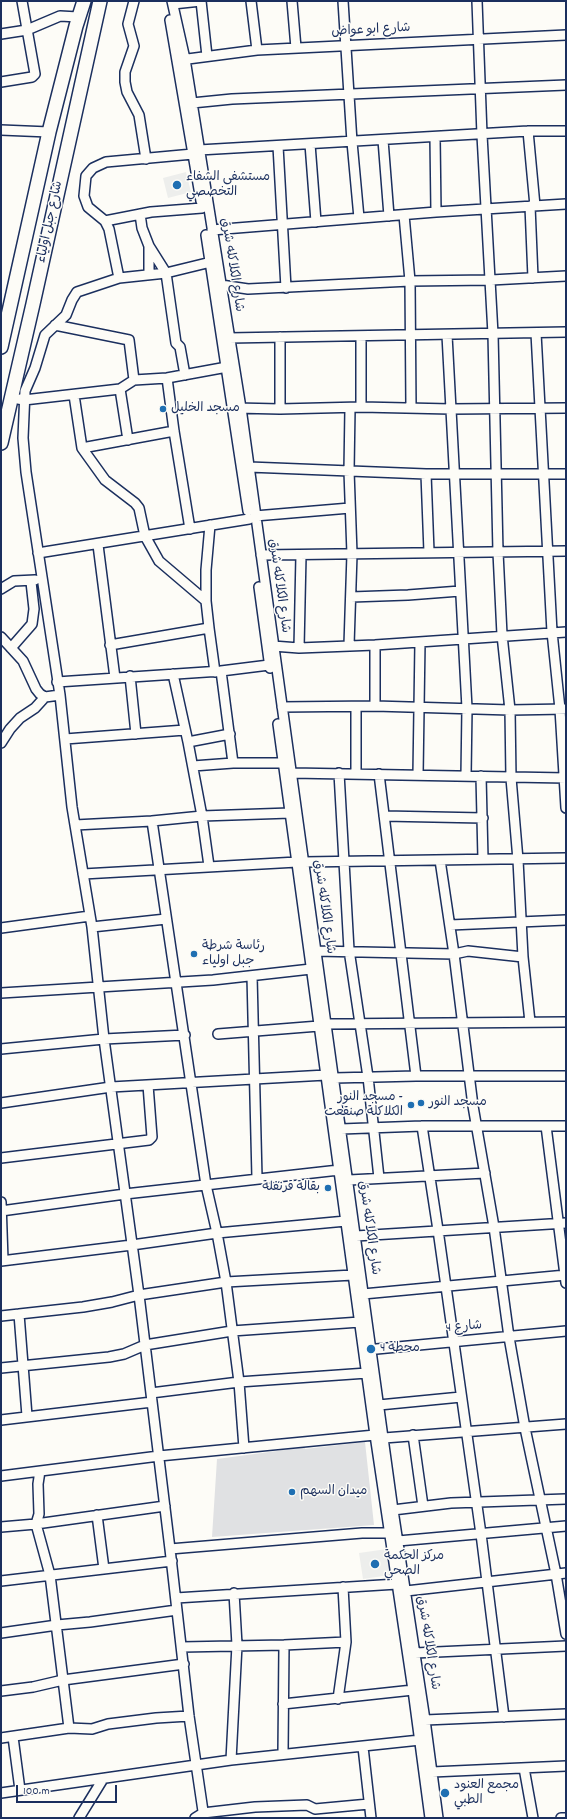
<!DOCTYPE html>
<meta charset="utf-8">
<style>
body{margin:0}
#map{position:relative;width:567px;height:1819px;overflow:hidden;background:#fdfcf7;font-family:Dekko,sans-serif}
canvas{display:block}
.frame{position:absolute;inset:0;border:2px solid #1b2f5e;pointer-events:none}
.scale{position:absolute;left:16px;top:1785px;width:101px;height:18px;box-sizing:border-box;border:2px solid #1b2f5e;border-top:0;padding-left:5px;font-size:12px;line-height:14px;white-space:nowrap;color:#1b2f5e;-webkit-text-stroke:3px #fdfcf7;paint-order:stroke}
</style>
<div id="map">
<canvas width="567" height="1819"></canvas>
<div class="frame"></div>
<div class="scale">100 m</div>
</div>
<script>
const context = document.querySelector('canvas').getContext('2d');
context.lineJoin = 'round';
function fill(path, color) { context.fillStyle = color; context.fill(path, 'evenodd'); }
const shape = rows => new Path2D(rows.map(r => 'M' + r).join(''));
function strokePath(path, color, width, dash) { context.strokeStyle = color; context.lineWidth = width; context.lineCap = dash ? 'butt' : 'round'; context.setLineDash(dash || []); context.stroke(path); }
function label(font, color, halo, rows, align = 'center') {
  context.font = font + ' Dekko,"Playpen Sans Arabic",sans-serif'; context.lineWidth = 3; context.setLineDash([]); context.textBaseline = 'middle'; context.strokeStyle = halo; context.fillStyle = color; for (const [text, x, y, turn = 0] of rows) {
    context.save(); context.translate(x, y); context.rotate((+turn || 0) * Math.PI / 180); context.textAlign = isNaN(turn) ? turn : align; if (halo) context.strokeText(text, 0, 0); context.fillText(text, 0, 0); context.restore();
  }
}
fill(shape([
 [186,172,191,192,168,198,163,178],
 [387,1549,390,1575,363,1579,359,1553]
]), '#edeeec');
fill(shape([
 [365,1442,374,1525,212,1537,217,1459,277,1451,304,1446,305,1449]
]), '#e0e1e3');
const minor = shape([
 [134,1,128,24,134,46,125,72,125,82,127,92,139,115,146,159],
 [172,1,185,59,241,408,393,1510,425,1720,438,1818],
 [201,1,207,56],
 [251,1,257,50],
 [292,1,296,48],
 [343,1,352,142,359,218],
 [477,1,482,135,493,334,498,552,502,635,510,710,511,778,518,860,523,957,530,1022],
 [173,4,201,1],
 [170,20,201,201],
 [1,34,27,30,60,16,78,17],
 [180,60,257,50,566,35],
 [1,82,32,77,35,74,22,1],
 [192,103,232,99,566,85],
 [1,130,49,132],
 [528,131,535,206],
 [435,137,436,212],
 [383,140,389,216],
 [310,144,316,222],
 [278,146,286,288],
 [199,150,528,131,566,131],
 [530,206,533,278],
 [140,214,142,228,149,246,166,273,176,343,180,347,185,375],
 [404,215,410,281,411,408],
 [105,221,151,212,202,208],
 [212,230,436,212,566,204],
 [206,235,248,511],
 [149,246,149,274],
 [119,278,109,229,105,221,88,207,84,196,86,176,93,168,106,162,193,154],
 [221,285,248,289,410,281,491,280,566,276],
 [55,325,129,340,134,380],
 [536,333,552,632,560,709,566,808],
 [447,335,467,708,466,776],
 [361,336,361,407],
 [280,337,280,409],
 [229,338,566,332],
 [167,378,174,431,190,529],
 [120,389,128,440],
 [74,395,82,448,105,480,135,503,139,508,145,536,159,561,206,601],
 [18,399,24,400,120,389,134,380,167,378,227,367],
 [236,408,280,409,361,407,451,409,566,408],
 [82,448,174,431],
 [249,467,426,474,566,474],
 [426,474,429,552],
 [255,516,350,508],
 [98,545,115,678],
 [38,553,249,519],
 [261,555,566,551],
 [259,587,270,668],
 [1,589,14,581,35,580],
 [351,597,408,595,460,591],
 [209,628,206,601,206,570,210,525],
 [1,637,23,661,36,689,40,694,45,697,60,695],
 [110,645,209,628,215,672],
 [349,645,352,554,349,471,350,408],
 [375,645,375,706],
 [273,646,299,648,375,645,566,632],
 [11,648,32,624,34,609,31,582],
 [299,648,301,555],
 [221,671,233,763],
 [173,674,188,742,230,734],
 [130,676,136,734],
 [57,682,221,671,269,665],
 [282,707,375,706,510,710,566,709],
 [356,707,356,773],
 [278,724,375,1435,413,1690,430,1818],
 [65,739,185,730],
 [188,742,202,816,209,866],
 [1,743,10,729,20,718,35,708,45,697],
 [193,766,233,763,282,763],
 [292,773,566,778],
 [339,773,349,950,368,1077,379,1178],
 [379,774,416,1076],
 [418,775,420,642],
 [481,776,483,859],
 [384,816,483,818],
 [152,821,206,1185,217,1233,226,1282,239,1382,244,1448],
 [75,825,152,821,202,816,290,813],
 [440,860,454,954,473,1106,494,1227,509,1337,525,1428,556,1574,566,1634],
 [304,862,566,858],
 [83,874,297,862],
 [450,925,566,920],
 [92,927,166,919],
 [1,928,90,916],
 [316,951,454,954,468,951,523,957],
 [252,976,257,1178],
 [1,993,213,980,311,969],
 [326,1024,566,1022],
 [218,1034,319,1026],
 [1,1049,104,1039,185,1035],
 [334,1078,416,1076,566,1076],
 [1,1103,111,1087,326,1075],
 [422,1126,438,1230,481,1534,504,1717],
 [546,1126,566,1283],
 [341,1129,422,1126,566,1126],
 [1,1158,149,1140,152,1137,148,1085],
 [349,1180,485,1173],
 [1,1202,3,1260],
 [1,1211,125,1194,339,1170],
 [356,1236,566,1223],
 [1,1261,132,1245,217,1233,346,1221],
 [363,1294,566,1275],
 [19,1314,27,1416],
 [1,1316,83,1307,112,1302,139,1295,226,1282,353,1275],
 [366,1350,566,1331],
 [1,1368,109,1357,124,1354,145,1345,232,1331,360,1322],
 [151,1393,239,1382,367,1373],
 [379,1405,461,1397],
 [1,1420,152,1402],
 [413,1435,423,1506],
 [384,1438,566,1424],
 [40,1471,38,1484,39,1514,36,1524,50,1575,69,1728],
 [1,1476,159,1456,375,1435],
 [393,1510,451,1503,566,1499],
 [97,1515,104,1569],
 [1,1527,36,1524,165,1506],
 [398,1541,566,1526],
 [170,1549,362,1533,389,1533],
 [1,1581,172,1561],
 [406,1591,566,1573],
 [176,1598,397,1584],
 [1,1633,57,1625,90,1622,177,1610],
 [182,1647,284,1645,346,1642],
 [415,1653,566,1646],
 [1,1691,33,1687,63,1680,184,1664],
 [338,1699,346,1642,343,1587],
 [283,1704,413,1690],
 [425,1720,566,1714],
 [13,1737,20,1790],
 [1,1738,69,1728,92,1729,108,1724,156,1718,189,1716],
 [363,1747,371,1818],
 [283,1753,284,1645],
 [231,1760,237,1645,234,1593],
 [524,1768,533,1818],
 [432,1772,566,1766],
 [1,1793,231,1760,420,1740],
 [79,1818,103,1779],
 [195,1818,203,1813,255,1807,307,1805,315,1809,369,1804],
 [204,1818,189,1716,170,1549,139,1295,104,1039,92,927,72,807,60,695,26,472,23,438,25,391,35,368,45,335,66,315,72,300,77,292,119,278,166,273,211,262],
 [561,1818,566,1818]
]);
const highway = shape([
 [1,347,49,132,76,26,84,1],
 [1,443,33,304,100,1]
]);
strokePath(minor, '#1b2f5e', 12);
strokePath(highway, '#1b2f5e', 16);
strokePath(minor, '#fdfcf7', 9);
strokePath(highway, '#fdfcf7', 13);
for (const [x, y, r, color] of [
 [177,185,5,"#1f6fb2"],
 [163,409,4,"#1f6fb2"],
 [194,954,4,"#1f6fb2"],
 [421,1103,4,"#1f6fb2"],
 [411,1105,4,"#1f6fb2"],
 [328,1188,4,"#1f6fb2"],
 [371,1349,5,"#1f6fb2"],
 [292,1492,4,"#1f6fb2"],
 [375,1564,5,"#1f6fb2"],
 [445,1793,5,"#1f6fb2"]
]) { const dot = new Path2D(); dot.arc(x, y, r, 0, 2 * Math.PI); context.fillStyle = color; context.fill(dot); strokePath(dot, '#fdfcf7', 1.5); }
label('13px', '#1b2f5e', '#fdfcf7', [
 ["شارع ابو عواض",371,31,-3],
 ["شارع جبل اولياء",51,222,-78],
 ["شارع الكلاكله شرق",231,265,81],
 ["شارع الكلاكله شرق",278,586,82],
 ["شارع الكلاكله شرق",323,907,82],
 ["شارع الكلاكله شرق",368,1228,82],
 ["شارع 4",464,1328,-5],
 ["شارع الكلاكله شرق",427,1643,81]
]);
label('13px', '#1b2f5e', '#fdfcf7', [
 ["مستشفى الشفاء",186,178],
 ["التخصصي",186,193],
 ["مسجد الخليل",171,409],
 ["رئاسة شرطة",202,947],
 ["جبل اولياء",202,962],
 ["مسجد النور -",403,1098,"right"],
 ["الكلاكلة صنقعت",403,1113,"right"],
 ["مسجد النور",429,1103],
 ["بقالة قرنفلة",320,1188,"right"],
 ["محطة 4",380,1349],
 ["ميدان السهم",300,1492],
 ["مركز الحكمة",384,1557],
 ["الصحي",384,1572],
 ["مجمع العنود",454,1786],
 ["الطبي",454,1801]
], 'left');
</script>
